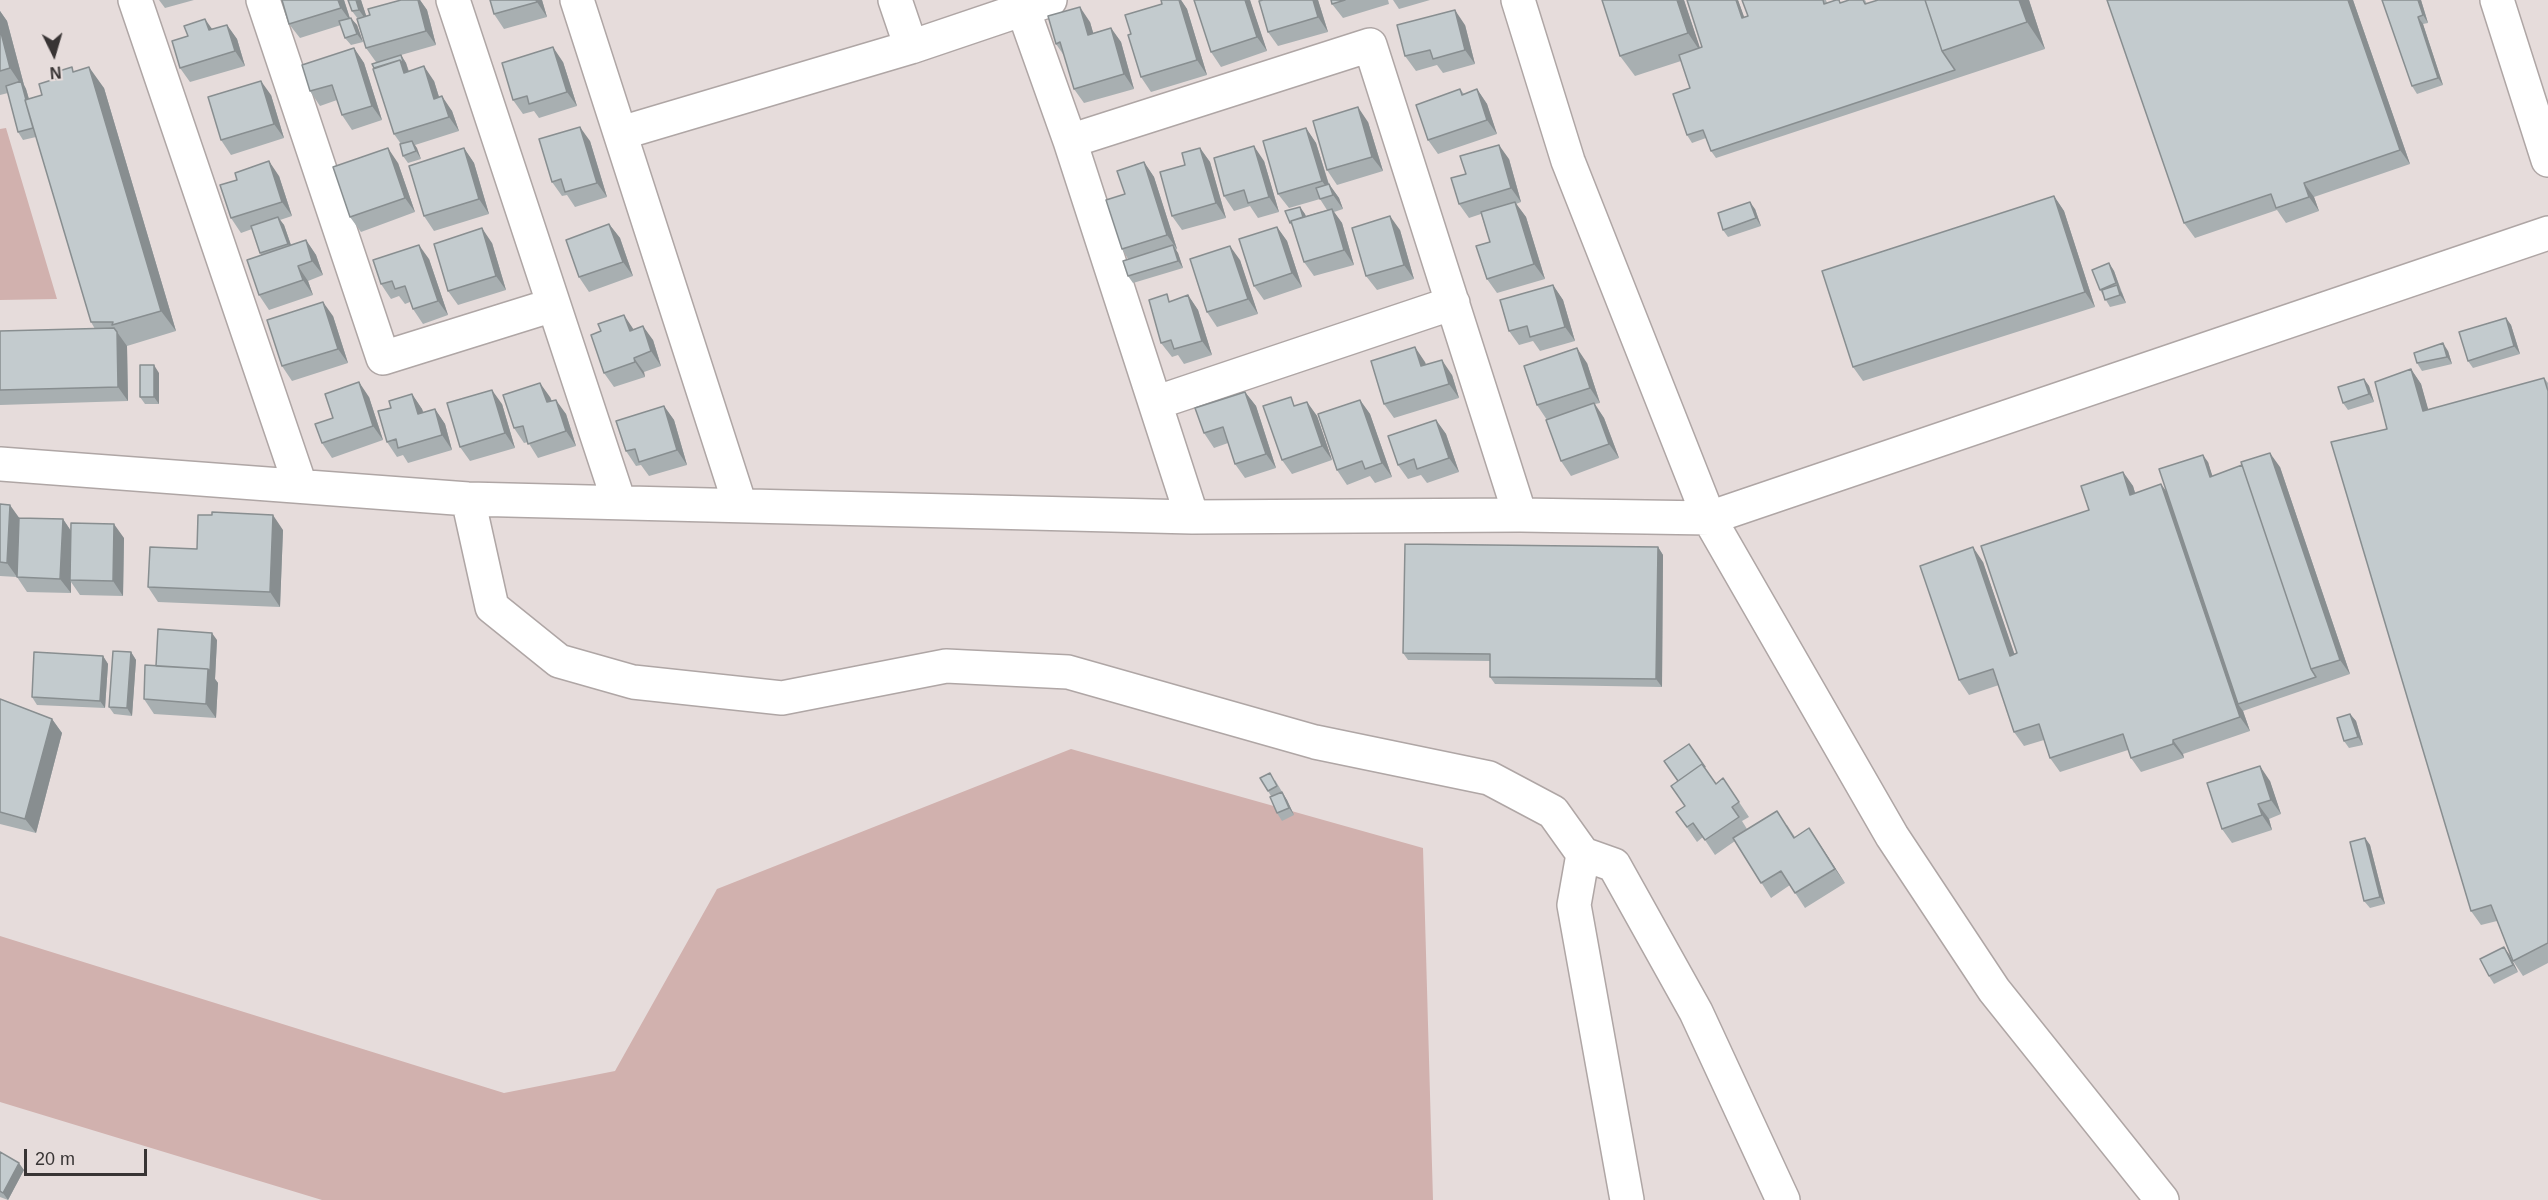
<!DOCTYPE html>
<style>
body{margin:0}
#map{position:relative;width:2548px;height:1200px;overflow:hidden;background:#e6dcdb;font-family:Helvetica,sans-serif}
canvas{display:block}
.north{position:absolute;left:24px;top:24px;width:60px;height:60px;-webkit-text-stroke:4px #e6dcdb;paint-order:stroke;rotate:175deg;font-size:16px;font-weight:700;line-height:24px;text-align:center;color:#383434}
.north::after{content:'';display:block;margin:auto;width:21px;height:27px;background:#383434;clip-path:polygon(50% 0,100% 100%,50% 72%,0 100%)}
.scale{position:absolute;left:24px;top:1149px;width:123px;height:27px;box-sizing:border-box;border:3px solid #383434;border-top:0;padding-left:8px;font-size:18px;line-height:21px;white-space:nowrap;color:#383434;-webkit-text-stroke:4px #e6dcdb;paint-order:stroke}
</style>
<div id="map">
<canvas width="2548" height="1200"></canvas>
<div class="north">N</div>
<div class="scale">20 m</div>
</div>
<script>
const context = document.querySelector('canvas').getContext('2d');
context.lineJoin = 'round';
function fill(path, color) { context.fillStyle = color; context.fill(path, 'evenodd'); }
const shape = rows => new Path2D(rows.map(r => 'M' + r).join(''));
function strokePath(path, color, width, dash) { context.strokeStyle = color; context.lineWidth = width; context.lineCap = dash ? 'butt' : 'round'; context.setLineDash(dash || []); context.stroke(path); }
fill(shape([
 [6,128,57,299,0,300,0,129],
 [1071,749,1423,848,1433,1200,322,1200,0,1102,0,936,504,1093,615,1071,717,889]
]), '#d1b1ae');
const minor = shape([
 [135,0,300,485],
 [263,0,383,358,553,305],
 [453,0,619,502],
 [577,0,740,505],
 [895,0,911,47],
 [1518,0,1568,161,1709,518,1892,836,1994,990,2162,1200],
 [2497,0,2548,160],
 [1023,9,1070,141,1192,517],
 [621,133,911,47,1050,0],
 [1070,141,1370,45,1520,515],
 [1155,403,1453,303],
 [0,464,468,499,1192,517,1520,515,1709,518,2548,233],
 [468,499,492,607,559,661,633,682,782,698,946,666,1068,672,1315,742,1489,778,1553,812,1583,854,1574,905,1627,1200],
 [1583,854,1614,865,1696,1012,1783,1200]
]);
strokePath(minor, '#afa6a5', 36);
strokePath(minor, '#fff', 33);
fill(shape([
 [159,0,194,0,165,8],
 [344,0,350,18,357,25,363,42,351,45,345,38,341,25,300,38,289,24],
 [348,0,361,0,366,16,401,0,420,0,427,10,436,45,401,55,406,63,409,71,434,81,439,97,452,111,459,131,415,145,421,159,408,163,403,156,401,144,394,134,374,68,376,62,366,48,358,19,352,11],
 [490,0,542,0,547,17,504,29,494,14],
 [1161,0,1181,0,1187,9,1207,75,1151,92,1141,77,1131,34,1162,4],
 [1250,0,1267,51,1221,67,1211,52],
 [1318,0,1328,32,1278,46,1268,32],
 [1331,0,1388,0,1389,4,1343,18,1332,4],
 [1393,0,1430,0,1399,9],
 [1602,0,1684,0,1700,48,1702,47,1687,0,1738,0,1744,17,1748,16,1742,0,1826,0,1827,3,1839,0,1841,3,1849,0,1865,0,1867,4,2029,0,2045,49,1716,158,1711,151,1706,138,1692,143,1687,135,1690,88,1681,61,1635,76,1620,56],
 [2353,0,2410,164,2314,197,2319,211,2286,223,2277,210,2195,238,2184,223],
 [2382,0,2421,0,2428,23,2423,24,2443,85,2417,94,2412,86],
 [0,11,7,21,24,85,26,89,29,99,42,95,58,78,75,71,104,88,176,331,127,346,128,401,0,405,0,331,95,329,91,322,36,137,23,140,18,132,8,93,0,95],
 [1090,22,1093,33,1111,28,1121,42,1134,89,1084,103,1074,89,1065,57,1056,44],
 [227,25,237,39,245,66,190,82,180,68,212,29],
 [1465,25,1475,64,1443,73,1437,65,1416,71,1405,56],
 [354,48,364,63,382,120,352,130,342,115,337,100,320,106,310,91],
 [563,62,577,106,539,118,534,111,523,114,513,100],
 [1460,89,1464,94,1477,89,1487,104,1497,134,1438,154,1428,140],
 [271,95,284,138,231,155,221,140],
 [1368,122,1383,171,1337,185,1327,170],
 [1306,128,1316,143,1329,184,1339,198,1343,209,1334,212,1342,223,1354,265,1314,276,1304,262,1293,227,1290,223,1300,207,1306,216,1327,210,1320,199,1289,208,1278,194],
 [590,141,607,197,575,207,567,195,562,196,552,182],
 [464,148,474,163,489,214,434,231,424,216],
 [1200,148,1210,162,1226,218,1182,230,1172,216,1185,165],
 [1509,159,1521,202,1516,204,1526,217,1545,279,1497,293,1487,279,1490,242,1481,214,1469,218,1459,204,1466,174],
 [1264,161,1279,212,1258,218,1250,206,1234,211,1224,196],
 [1144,162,1154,177,1177,249,1176,250,1178,253,1183,268,1133,283,1128,276,1128,259,1122,249],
 [398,163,415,212,361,232,350,217],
 [279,176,292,216,280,220,284,225,291,245,306,240,316,255,323,275,308,281,313,295,269,310,259,295,261,255,252,229,241,233,231,218],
 [2054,196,2064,211,2095,307,1863,381,1853,367],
 [1755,209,1761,226,1728,237,1723,230],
 [609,224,620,238,633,276,589,292,579,277],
 [1277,227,1287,241,1302,287,1264,300,1254,286],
 [1400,230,1414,279,1377,290,1366,276],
 [492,243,506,290,458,305,448,291],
 [429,259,448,315,423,324,413,309,410,302,405,304,399,296,391,299,381,284],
 [1240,260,1258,314,1217,327,1207,312],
 [2109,263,2114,271,2126,303,2110,307,2100,290],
 [1553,285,1563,300,1575,341,1540,351,1533,341,1519,345,1509,331],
 [1188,295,1198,310,1212,355,1184,364,1178,355,1172,357,1161,343,1171,301],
 [333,316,348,363,292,381,282,366],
 [2506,318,2511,325,2520,354,2473,368,2468,361],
 [634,329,653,340,661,366,644,372,645,377,614,387,604,373],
 [2448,351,2452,364,2422,371,2417,363],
 [1425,362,1426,365,1452,375,1459,398,1394,418,1384,404],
 [1587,363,1600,403,1595,404,1604,418,1619,458,1571,476,1561,461,1547,420,1537,405],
 [2411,369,2421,384,2428,410,2544,378,2548,383,2548,963,2523,976,2513,961,2497,921,2481,925,2471,911,2387,429],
 [159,373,159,404,145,404,140,397],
 [2364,379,2369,386,2374,402,2348,410,2343,403],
 [1245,392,1256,406,1276,468,1245,478,1235,464,1228,443,1214,448,1204,433],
 [412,394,422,409,424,413,435,409,445,424,452,450,408,463,403,455,397,457,387,442,391,408],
 [369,397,383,440,332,458,322,443],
 [550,397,552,401,566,414,576,446,538,458,528,442,524,443,514,428],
 [1360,400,1370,414,1392,477,1375,483,1370,476,1347,485,1337,470],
 [1307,402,1317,416,1332,460,1292,474,1282,460,1297,405],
 [502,404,515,448,470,461,460,447],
 [664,406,674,420,687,465,649,476,641,465,636,466,626,451],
 [1436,420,1446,434,1459,472,1427,483,1421,475,1408,479,1398,465],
 [2208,462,2212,476,2280,467,2350,674,2243,711,2250,731,2183,754,2184,758,2141,772,2131,758,2128,750,2060,772,2050,758,2044,740,2024,746,2014,732,1999,685,1969,695,1959,680,1983,562,2014,654,2017,653,2089,510,2123,472,2133,486,2135,493,2167,492],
 [0,504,19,518,63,519,71,531,124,538,123,596,80,595,71,582,71,593,27,592,17,577,0,576],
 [283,530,280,607,158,602,148,587],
 [1658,547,1663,555,1662,687,1495,684,1490,677,1490,661,1408,660,1403,653],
 [217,640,215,679,218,683,216,718,154,714,144,699,156,666],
 [131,652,136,660,132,716,114,714,109,707],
 [103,656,108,664,105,708,37,705,32,697],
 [0,699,52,719,62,733,36,833,0,824],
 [2350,714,2356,721,2363,745,2349,748,2344,741],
 [1689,744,1716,784,1733,793,1749,817,1742,821,1747,829,1787,825,1795,837,1809,828,1845,883,1805,908,1790,885,1771,898,1735,841,1715,855,1703,837,1697,842,1676,812,1685,806,1678,781],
 [1275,780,1287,800,1294,815,1282,821,1277,813,1271,796,1268,791],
 [2270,781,2281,814,2269,819,2272,830,2232,843,2222,829],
 [2365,838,2370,845,2385,904,2370,908,2364,901],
 [2509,954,2518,972,2494,984,2489,976],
 [0,1152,24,1170,8,1200,0,1197]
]), '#a8afb1');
fill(shape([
 [338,0,344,0,351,22,341,8],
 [356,0,361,0,369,24,359,10],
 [418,0,420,0,427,10,436,45,426,31],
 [536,0,542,0,547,17,537,2],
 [1179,0,1181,0,1187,9,1207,75,1197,60],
 [1245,0,1250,0,1267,51,1257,37],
 [1313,0,1318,0,1328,32,1318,17],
 [1677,0,1684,0,1702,54,1688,33],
 [1736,0,1738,0,1747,25,1742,18],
 [2019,0,2029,0,2045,49,2027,22],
 [2348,0,2353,0,2410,164,2400,150],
 [2418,0,2421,0,2428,23,2423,15],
 [1080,7,1090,22,1098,49,1088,35],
 [1455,10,1465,25,1475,64,1465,50],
 [0,11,7,21,24,85,26,89,35,120,30,113,22,86,10,68,0,29],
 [2418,17,2423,24,2443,85,2438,78],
 [351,18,357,25,363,42,357,34],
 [205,19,215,33,209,30],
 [227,25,237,39,245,66,235,51],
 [1111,28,1121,42,1134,89,1124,74],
 [553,47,563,62,577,106,567,92],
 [354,48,364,63,382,120,372,106],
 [401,55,406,63,409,73,404,73,400,60],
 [424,66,434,81,444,113,434,99],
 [89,67,104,88,176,331,161,311],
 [261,81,271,95,284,138,274,124],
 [1477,89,1487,104,1497,134,1487,120],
 [442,96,452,111,459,131,449,117],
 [1358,107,1368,122,1383,171,1372,157],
 [580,127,590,141,607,197,597,183],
 [1306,128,1316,143,1332,195,1322,181],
 [412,141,417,148,421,159,416,151],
 [1499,145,1509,159,1521,202,1511,188],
 [1254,146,1264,161,1279,212,1269,197],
 [388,148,398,163,415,212,405,198],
 [464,148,474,163,489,214,479,199],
 [1200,148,1210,162,1226,218,1216,203],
 [269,161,279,176,292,216,282,202],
 [1144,162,1154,177,1177,249,1167,235],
 [2304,183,2314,197,2319,211,2309,197],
 [1329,184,1339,198,1343,209,1333,195],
 [2054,196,2064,211,2095,307,2085,292],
 [1515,202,1526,217,1545,279,1534,264],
 [1750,202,1755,209,1761,226,1756,218],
 [1300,207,1305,214,1309,225,1304,218],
 [1332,209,1342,223,1354,265,1344,250],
 [1390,216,1400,230,1414,279,1404,265],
 [278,217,284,225,293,251,288,244],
 [609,224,620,238,633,276,623,262],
 [1277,227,1287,241,1302,287,1292,273],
 [482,228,492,243,506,290,496,276],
 [306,240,316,255,323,275,312,261],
 [419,245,429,259,448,315,438,301],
 [1173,245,1178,253,1183,268,1178,261],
 [1230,246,1240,260,1258,314,1248,299],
 [2109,263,2114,271,2121,291,2116,283],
 [298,266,308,281,313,295,303,280],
 [1553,285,1563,300,1575,341,1565,327],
 [2117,285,2122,293,2126,303,2120,295],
 [1188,295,1198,310,1212,355,1202,341],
 [323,302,333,316,348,363,338,349],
 [624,315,634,330,630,331],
 [2506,318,2511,325,2520,354,2514,346],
 [643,326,653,340,661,366,651,351],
 [117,332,127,346,128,401,118,387],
 [2443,343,2448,351,2452,364,2447,357],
 [1415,347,1425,362,1431,381,1421,366],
 [1577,348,1587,363,1600,403,1590,388],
 [634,358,644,372,645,377,635,362],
 [1442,360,1452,375,1459,398,1449,384],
 [154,365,159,373,159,404,154,397],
 [2411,369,2421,384,2433,426,2423,411],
 [2364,379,2369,386,2374,402,2369,394],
 [359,382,369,397,383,440,373,426],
 [540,383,550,397,557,417,547,402],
 [492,390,502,404,515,448,505,433],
 [1245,392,1256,406,1276,468,1266,454],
 [412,394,422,409,428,429,418,414],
 [556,400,566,414,576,446,566,431],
 [1360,400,1370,414,1392,477,1382,463],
 [1307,402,1317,416,1332,460,1322,446],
 [1594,403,1604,418,1619,458,1609,444],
 [664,406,674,420,687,465,677,450],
 [435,409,445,424,452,450,442,435],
 [1436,420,1446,434,1459,472,1449,458],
 [2270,453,2280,467,2350,674,2340,660],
 [2203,455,2208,462,2215,484,2210,477],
 [2123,472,2133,486,2140,509,2130,495],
 [2161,484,2172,499,2238,704,2243,711,2250,731,2240,717],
 [10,505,20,519,17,577,7,563],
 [273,515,283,530,280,607,270,592],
 [63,519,73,534,70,580,71,582,71,593,60,579],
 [114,524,124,538,123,596,113,581],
 [1658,547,1663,555,1662,687,1656,679],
 [1973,547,1983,562,2020,670,2010,656],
 [212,633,217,640,215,679,218,683,216,718,206,704,208,669],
 [131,652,136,660,132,716,127,708],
 [103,656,108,664,105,708,100,701],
 [2350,714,2356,721,2363,745,2358,737],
 [52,719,62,733,36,833,25,819],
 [2173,740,2183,754,2184,758,2173,744],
 [2260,766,2270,781,2281,814,2271,800],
 [1282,792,1287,800,1294,815,1289,808],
 [2258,804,2269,819,2272,830,2262,815],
 [1809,828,1819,843,1845,883,1835,869],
 [2365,838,2370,845,2385,904,2380,897],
 [2504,947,2509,954,2518,972,2513,965],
 [19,1163,24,1170,8,1200,3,1193]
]), '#888e90');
const building = shape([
 [282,0,338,0,341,8,289,24,282,0],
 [348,0,356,0,359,10,352,11,348,0],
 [401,0,418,0,426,31,366,48,357,19,370,15,368,9,401,0],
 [490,0,536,0,537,2,494,14,490,0],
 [1161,0,1179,0,1197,60,1141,77,1128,35,1131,34,1125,15,1162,4,1161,0],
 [1194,0,1245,0,1257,37,1211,52,1194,0],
 [1263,0,1313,0,1318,17,1268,32,1259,1,1263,0],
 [1331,0,1345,0,1332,4,1331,0],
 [1602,0,1677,0,1688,33,1620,56,1602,0],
 [1687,0,1736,0,1742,18,1748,16,1742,0,1823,0,1824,4,1836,0,1839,0,1840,3,1849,0,1863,0,1865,4,1878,0,1925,0,1942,51,1955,70,1711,151,1703,130,1687,135,1673,94,1690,88,1679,55,1702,47,1687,0],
 [1925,0,2019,0,2027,22,1942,51,1925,0],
 [2107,0,2348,0,2400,150,2304,183,2309,197,2276,208,2271,194,2184,223,2107,0],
 [2382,0,2418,0,2423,15,2418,17,2438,78,2412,86,2382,0],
 [1080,7,1088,35,1111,28,1124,74,1074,89,1060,42,1056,44,1048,16,1080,7],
 [1455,10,1465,50,1433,59,1430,50,1405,56,1397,25,1455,10],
 [351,18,357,34,345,38,339,21,351,18],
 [205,19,209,30,227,25,235,51,180,68,172,41,188,36,184,26,205,19],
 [0,29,10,68,0,71,0,29],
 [553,47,567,92,529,104,527,96,513,100,502,63,553,47],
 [354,48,372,106,342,115,332,85,310,91,302,65,354,48],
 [401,55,404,65,400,60,374,68,372,64,401,55],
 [400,60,404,73,424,66,434,99,442,96,449,117,394,134,373,69,400,60],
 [72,67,73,72,89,67,161,311,112,325,113,322,91,322,25,100,42,95,39,84,58,78,56,72,72,67],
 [21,81,26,100,25,100,33,128,18,132,6,86,21,81],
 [261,81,274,124,221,140,208,97,261,81],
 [1460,89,1462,95,1477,89,1487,120,1428,140,1416,105,1460,89],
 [1358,107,1372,157,1327,170,1313,121,1358,107],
 [580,127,597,183,565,192,561,179,552,182,539,139,580,127],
 [1306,128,1322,181,1278,194,1263,141,1306,128],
 [412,141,416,151,403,156,400,144,412,141],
 [1499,145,1511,188,1459,204,1451,178,1466,174,1460,156,1499,145],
 [1254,146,1269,197,1248,203,1244,190,1224,196,1214,158,1254,146],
 [388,148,405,198,350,217,333,167,388,148],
 [464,148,479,199,424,216,409,166,464,148],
 [1200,148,1216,203,1172,216,1160,172,1185,165,1182,153,1200,148],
 [269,161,282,202,231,218,220,185,237,180,235,173,269,161],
 [1144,162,1167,235,1122,249,1106,200,1125,194,1117,171,1144,162],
 [1329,184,1333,195,1320,199,1316,188,1329,184],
 [2054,196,2085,292,1853,367,1822,271,2054,196],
 [1515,202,1534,264,1487,279,1476,246,1490,242,1481,212,1515,202],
 [1750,202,1756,218,1723,230,1718,213,1750,202],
 [1300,207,1303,217,1291,221,1291,222,1290,223,1285,211,1300,207],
 [1332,209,1344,250,1304,262,1291,221,1332,209],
 [1390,216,1404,265,1366,276,1352,228,1390,216],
 [278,217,288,244,260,253,251,226,278,217],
 [609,224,623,262,579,277,566,240,609,224],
 [1277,227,1292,273,1254,286,1239,239,1277,227],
 [482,228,496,276,448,291,434,244,482,228],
 [306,240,312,261,298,266,303,280,259,295,247,260,306,240],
 [419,245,438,301,413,309,405,286,395,289,392,281,381,284,373,260,419,245],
 [1173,245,1178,261,1128,276,1123,261,1173,245],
 [1230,246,1248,299,1207,312,1190,259,1230,246],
 [2109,263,2116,283,2100,290,2092,270,2109,263],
 [1553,285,1565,327,1530,337,1527,326,1509,331,1500,300,1553,285],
 [2117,285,2120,295,2105,300,2102,290,2117,285],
 [1167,294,1169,302,1188,295,1202,341,1174,349,1171,340,1161,343,1149,300,1167,294],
 [323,302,338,349,282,366,267,320,323,302],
 [624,315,630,331,643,326,651,351,634,358,635,362,604,373,591,335,601,331,598,324,624,315],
 [2506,318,2514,346,2468,361,2459,332,2506,318],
 [114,328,117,332,118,387,0,390,0,331,114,328],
 [2443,343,2447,357,2417,363,2414,353,2443,343],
 [1415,347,1421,366,1442,360,1449,384,1384,404,1371,361,1415,347],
 [1577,348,1590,388,1537,405,1524,366,1577,348],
 [140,365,154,365,154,397,140,397,140,365],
 [2411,369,2423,411,2544,378,2548,391,2548,943,2513,961,2491,905,2471,911,2331,442,2387,429,2375,382,2411,369],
 [2364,379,2369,394,2343,403,2338,387,2364,379],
 [359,382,373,426,322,443,315,424,333,418,325,394,359,382],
 [540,383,547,402,556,400,566,431,528,444,523,426,514,428,503,395,540,383],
 [492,390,505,433,460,447,447,403,492,390],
 [1245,392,1266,454,1235,464,1223,427,1204,433,1195,408,1245,392],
 [412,394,418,414,435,409,442,435,398,448,396,439,387,442,378,411,391,408,389,401,412,394],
 [1291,397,1294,406,1307,402,1322,446,1282,460,1263,406,1291,397],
 [1360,400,1382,463,1365,469,1362,461,1337,470,1318,414,1360,400],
 [1594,403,1609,444,1561,461,1546,420,1594,403],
 [664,406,677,450,639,462,635,449,626,451,616,421,664,406],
 [1436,420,1449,458,1417,469,1414,459,1398,465,1388,436,1436,420],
 [2270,453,2340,660,2311,669,2241,462,2270,453],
 [2203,455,2210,477,2242,465,2311,669,2316,677,2238,704,2159,469,2203,455],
 [2123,472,2130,495,2161,484,2240,717,2173,740,2173,744,2131,758,2123,734,2050,758,2039,724,2014,732,1993,669,1959,680,1920,566,1973,547,2010,656,2017,653,1981,546,2089,510,2081,486,2123,472],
 [0,504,10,505,7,563,0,562,0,504],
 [212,512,273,515,270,592,148,587,150,547,197,549,198,515,212,515,212,512],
 [19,518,63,519,60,579,17,577,19,518],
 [71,523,114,524,113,581,70,580,71,523],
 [1405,544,1658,547,1656,679,1490,677,1490,654,1403,653,1405,544],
 [158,629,212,633,210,671,208,669,156,666,158,629],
 [113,651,131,652,127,708,109,707,113,651],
 [34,652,103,656,100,701,32,697,34,652],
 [145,665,208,669,206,704,144,699,145,665],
 [0,699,52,719,25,819,0,812,0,699],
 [2350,714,2358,737,2344,741,2337,718,2350,714],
 [1689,744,1705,767,1704,767,1702,764,1678,781,1664,761,1689,744],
 [1702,764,1716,784,1723,778,1739,802,1732,807,1739,817,1705,840,1693,823,1687,827,1676,812,1685,806,1671,786,1702,764],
 [2260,766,2271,800,2258,804,2262,815,2222,829,2207,783,2260,766],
 [1270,773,1277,786,1268,791,1260,778,1270,773],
 [1282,792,1289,808,1277,813,1270,797,1282,792],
 [1777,811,1794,838,1809,828,1835,869,1795,893,1781,871,1761,883,1733,838,1777,811],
 [2365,838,2380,897,2364,901,2350,842,2365,838],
 [2504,947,2513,965,2489,976,2480,959,2504,947],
 [0,1152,19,1163,3,1193,0,1191,0,1152]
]);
fill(building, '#c3cbce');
strokePath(building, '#888e90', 1.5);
</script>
